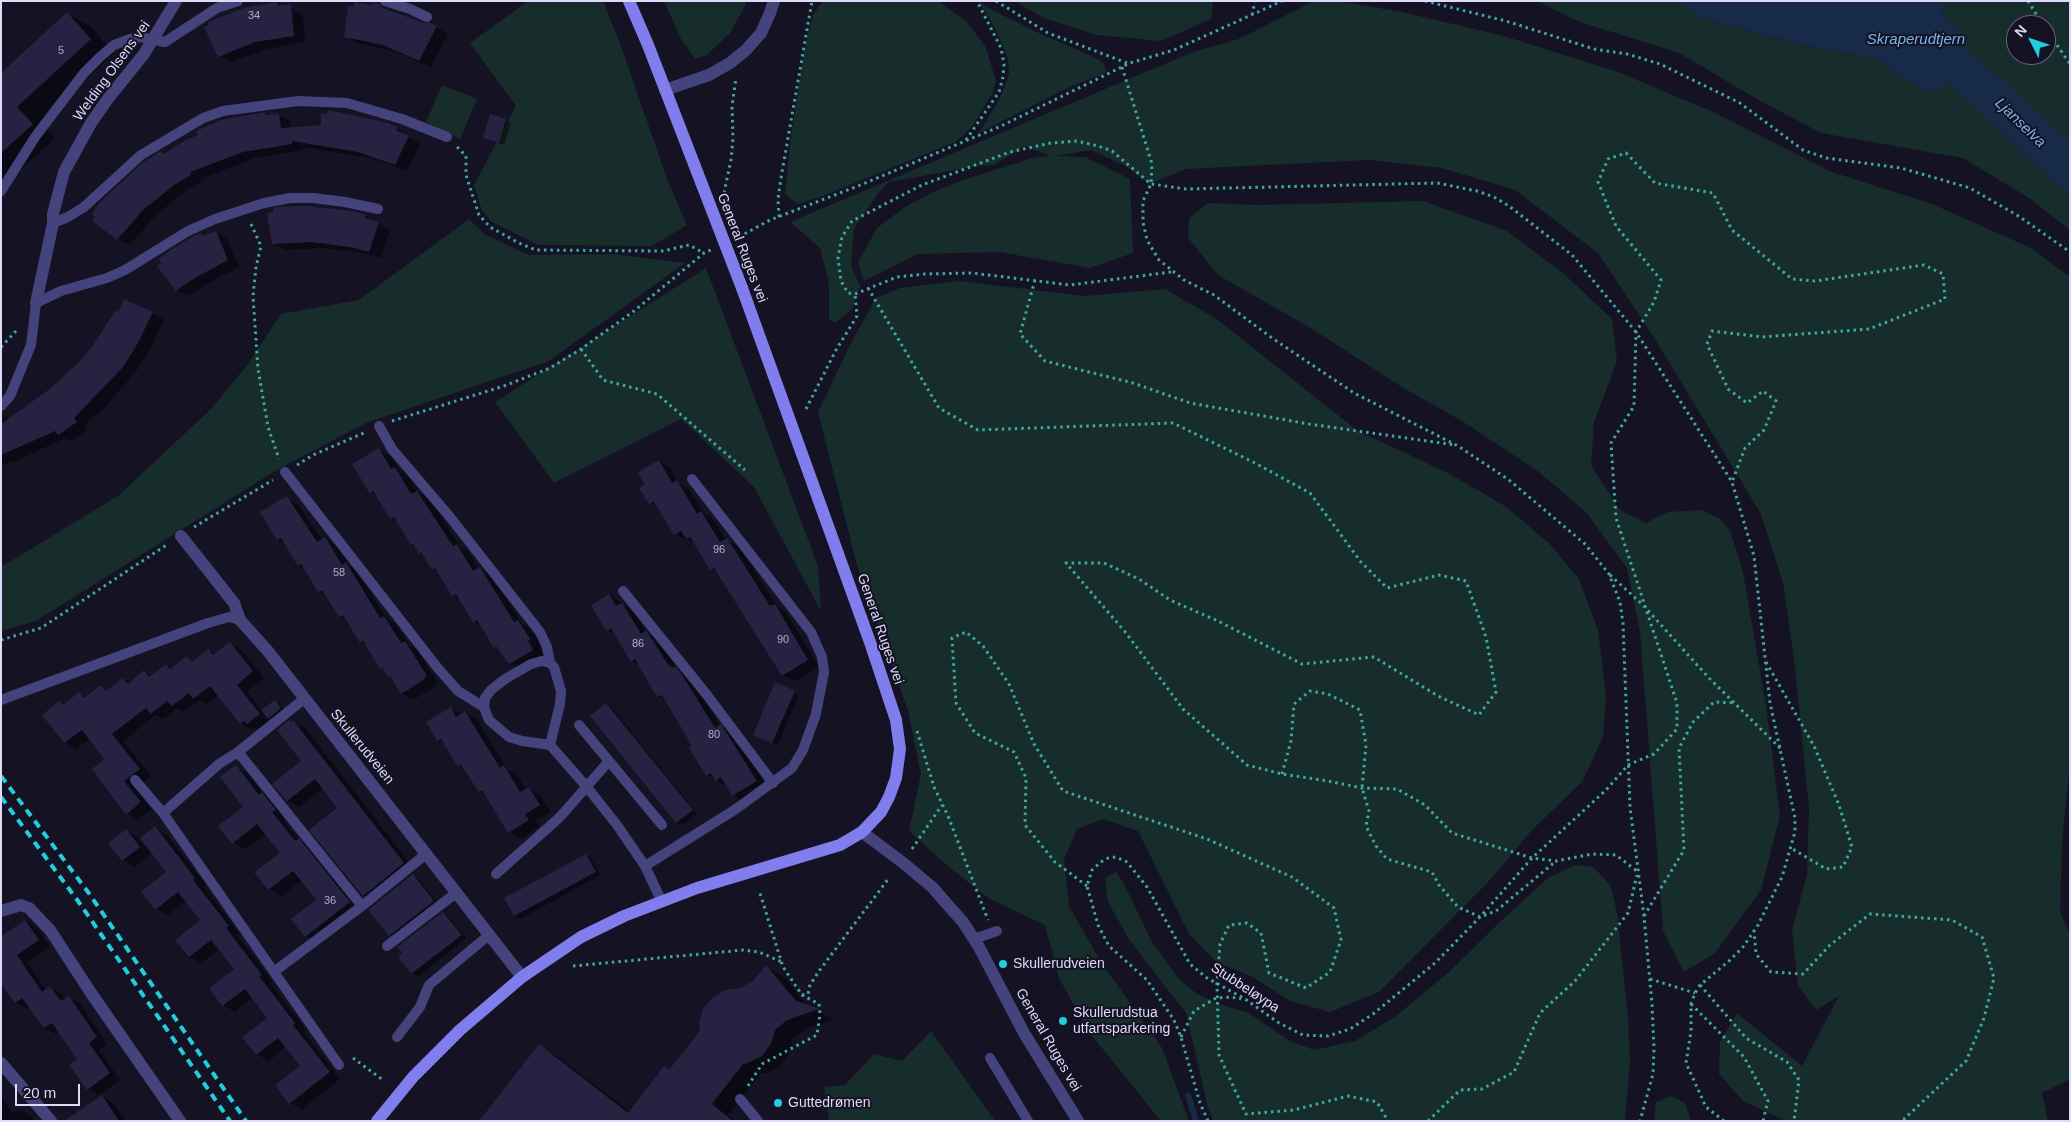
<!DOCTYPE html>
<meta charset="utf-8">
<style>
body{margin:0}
#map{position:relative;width:2071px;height:1122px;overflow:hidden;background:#151224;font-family:Arial,sans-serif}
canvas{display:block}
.frame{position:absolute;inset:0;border:2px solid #dddafa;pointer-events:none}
.north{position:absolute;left:2006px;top:15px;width:50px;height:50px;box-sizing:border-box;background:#151224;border:1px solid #65627a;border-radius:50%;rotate:311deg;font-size:14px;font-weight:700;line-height:20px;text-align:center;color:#dddafa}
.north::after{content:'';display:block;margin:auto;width:18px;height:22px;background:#20cee0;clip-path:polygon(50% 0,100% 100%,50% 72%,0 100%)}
.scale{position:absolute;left:15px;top:1084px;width:65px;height:22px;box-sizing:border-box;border:2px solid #dddafa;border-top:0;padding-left:6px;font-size:15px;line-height:18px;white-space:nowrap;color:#dddafa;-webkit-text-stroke:4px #151224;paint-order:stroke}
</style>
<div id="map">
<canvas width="2071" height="1122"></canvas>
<div class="frame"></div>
<div class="north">N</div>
<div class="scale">20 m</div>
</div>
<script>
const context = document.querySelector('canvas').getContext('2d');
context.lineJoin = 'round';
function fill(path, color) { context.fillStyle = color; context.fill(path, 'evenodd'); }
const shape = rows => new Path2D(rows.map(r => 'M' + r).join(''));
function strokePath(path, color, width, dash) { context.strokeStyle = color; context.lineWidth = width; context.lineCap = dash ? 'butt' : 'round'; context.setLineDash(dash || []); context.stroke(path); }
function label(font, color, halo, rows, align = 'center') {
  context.font = font + ' Arial,sans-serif'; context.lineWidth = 4; context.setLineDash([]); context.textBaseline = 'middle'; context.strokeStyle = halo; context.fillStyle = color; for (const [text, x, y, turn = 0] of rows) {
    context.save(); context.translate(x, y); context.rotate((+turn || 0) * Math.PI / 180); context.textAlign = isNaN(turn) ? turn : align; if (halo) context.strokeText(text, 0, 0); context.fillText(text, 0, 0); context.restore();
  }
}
fill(shape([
 [528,1,603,1,621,46,667,179,687,225,652,246,538,245,492,222,482,211,474,185,516,106,470,43],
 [664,1,746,1,745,6,730,33,707,55,695,59,681,39],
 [823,1,938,1,966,21,985,46,996,80,993,92,973,125,962,137,955,142,823,196,798,204,785,194,790,143,803,57,813,15],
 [979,1,990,9,1041,34,1092,56,1104,63,1106,73,1072,86,979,133,1000,98,1009,74,1008,59,997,32],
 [1014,1,1213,1,1211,19,1161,41,1096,35,1044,18],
 [1314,1,1337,1,1402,12,1504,36,1618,72,1713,112,1832,172,1932,204,2031,248,2070,277,2070,763,2062,842,2060,912,2070,934,2070,1079,2042,1093,2048,1121,1786,1121,1743,1101,1719,1074,1720,1042,1737,1013,1802,1066,1839,996,1816,1010,1798,985,1792,930,1807,874,1809,808,1795,667,1783,583,1761,514,1655,339,1598,253,1515,190,1442,168,1370,160,1186,169,1149,184,1127,167,1092,150,1054,156,1085,157,1130,179,1133,253,1090,268,999,252,918,254,864,281,858,262,877,228,908,205,935,191,963,180,1036,157,1051,156,1025,146,994,165,977,166,889,182,878,193,854,229,851,266,860,286,852,309,835,323,829,319,829,284,820,248,790,222,1193,52,1239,39],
 [1538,1,1678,1,1698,17,1799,44,1882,61,1900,78,1957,29,1944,14,1938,1,2070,1,2070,230,2029,198,1963,158,1821,133,1757,99,1679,53,1577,21],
 [2016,25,2046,25,2046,55,2016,55],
 [442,85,477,99,460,139,426,122],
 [1423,201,1507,231,1563,273,1612,319,1617,361,1594,422,1591,465,1620,510,1646,523,1668,512,1701,510,1721,519,1731,533,1743,572,1766,705,1780,816,1761,890,1715,953,1684,972,1663,931,1640,632,1627,568,1586,512,1539,472,1462,421,1402,387,1309,327,1218,275,1188,238,1189,218,1208,203,1256,205],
 [469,219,484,234,529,255,613,254,685,263,549,361,366,423,275,471,36,621,1,631,1,567,118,496,211,409,248,364,281,314,359,300],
 [706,268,818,566,821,611,754,487,681,419,554,483,495,402],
 [959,281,1084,296,1165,289,1218,320,1358,431,1448,473,1505,506,1549,543,1579,579,1598,630,1606,696,1603,737,1582,782,1532,830,1491,879,1379,992,1330,1012,1290,1001,1251,976,1216,962,1189,934,1138,831,1103,819,1077,829,1064,859,1069,906,1101,962,1162,1048,1189,1121,1161,1121,1088,1031,1059,978,1045,925,990,899,950,868,909,831,921,774,908,711,857,565,818,412,851,343,876,298,900,288],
 [1575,865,1593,867,1604,878,1611,887,1617,913,1628,1018,1630,1061,1625,1121,1214,1121,1208,1108,1186,1013,1130,941,1108,902,1105,878,1116,872,1124,884,1152,942,1179,979,1197,994,1228,1007,1247,1012,1290,1041,1314,1050,1355,1041,1396,1016,1448,973,1502,920,1548,878],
 [931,1031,995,1121,829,1121,824,1087,845,1085,874,1054,902,1061],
 [1672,1096,1685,1103,1691,1121,1654,1121,1656,1102]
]), '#162d2c');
fill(shape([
 [1678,1,1938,1,1944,14,1957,29,1971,59,1968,76,1930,92,1900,78,1882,61,1799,44,1698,17]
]), '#172a48');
fill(shape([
 [373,4,424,24,430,24,448,34,431,67,396,52,357,43,345,36,355,8,373,7],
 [291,8,303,15,305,42,267,49,230,62,219,56,211,26,284,11],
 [68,14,91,27,114,53,40,121,55,138,1,187,1,107],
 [265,114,269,116,279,115,291,122,291,129,397,128,420,144,407,171,371,158,303,147,303,150,255,158,201,179,202,181,185,191,155,216,130,245,118,239,161,152,165,154],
 [505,120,511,123,504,145,484,138],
 [365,216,390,230,381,258,363,253,324,248,285,250,273,243],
 [216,232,227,239,239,267,205,285,189,296,177,290,201,234,205,237],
 [125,300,164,319,150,350,137,370,108,404,84,426,88,430,71,441,65,438,16,461,1,465,1,418,6,416,10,419,52,389,81,362,118,314],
 [379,450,391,457,400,471,407,475,417,492,430,499,461,548,469,552,479,569,492,575,522,624,531,629,542,647,539,648,545,657,523,670,510,663,501,650,495,647,482,626,474,621,461,600,453,596,440,574,433,570,424,555,412,544,400,523,391,518,378,497,371,493],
 [659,461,670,468,679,483,689,489,704,514,713,519,726,540,739,546,777,606,786,612,819,667,795,681,783,675,720,574,711,569,696,544,675,534,660,509,650,503,647,485],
 [287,498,298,505,322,540,325,538,337,545,350,566,358,571,387,619,396,624,409,645,417,649,438,683,436,686,413,700,401,693,392,678,381,668,367,646,360,642,348,621,340,616,327,595,319,591,306,570,298,565,286,544,278,540,262,513],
 [609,595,634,611,647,633,658,639,677,669,686,674,692,681,720,726,732,733,768,788,745,802,733,795,728,787,707,775,694,747,667,701,658,696,641,666,632,661,616,635,607,630],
 [230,643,241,650,264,678,247,691,262,711,275,702,281,705,286,712,259,730,255,727,252,730,241,723,219,694,206,704,199,700,184,712,177,708,163,719,155,715,123,741,151,776,135,788,151,809,138,820,127,814,106,759,90,738,76,749,65,742,44,715,59,703,64,705,79,694,87,698,101,687,108,691,123,679,130,683,144,672,152,676,166,665,173,669,187,658,194,662,208,650,215,654],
 [794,692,799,695,778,745,760,737],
 [606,704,612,708,697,814,682,825,677,822],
 [451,708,462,715,465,713,477,719,507,769,516,773,526,790,529,788,540,795,551,812,536,821,540,827,521,839,509,832,486,795,480,791,466,769,459,766,447,745,438,740],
 [293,722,305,728,415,870,375,902,364,895,311,830,339,808,324,788,299,807,287,800,303,762],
 [236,767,248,774,264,795,273,801,287,817,283,820,299,840,310,846,361,909,317,943,306,936,317,900,302,880,281,896,269,889,256,873,281,853,266,833,245,849,233,843,245,807],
 [155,828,167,835,206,885,204,887,239,933,237,935,273,982,270,983,306,1030,304,1032,340,1079,302,1109,290,1103,302,1066,287,1046,269,1061,257,1054,269,1018,253,997,235,1012,223,1005,210,989,235,969,220,949,201,963,189,957,202,920,186,901,168,915,156,909,168,873],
 [126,831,137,837,151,854,134,867,123,860],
 [586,855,591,858,600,875,521,919,515,916,506,899],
 [413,875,418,878,439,904,395,938,390,935],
 [443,913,448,916,466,938,418,977,412,973,400,957],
 [26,921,37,928,50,947,27,962,46,990,50,987,62,994,66,1000,69,998,80,1004,107,1044,99,1050,120,1080,99,1095,87,1089,78,1059,59,1031,56,1034,44,1028,30,1006,26,1009,15,1002,1,981],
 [766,967,784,977,809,1007,834,1020,805,1029,792,1040,789,1054,780,1066,767,1073,761,1073,728,1115,736,1121,481,1121,539,1046,557,1056,630,1112,670,1071,740,990,754,982],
 [1,1096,13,1113,19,1109,31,1116,34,1121,1,1121],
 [102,1096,113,1103,126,1121,86,1121]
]), '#0007');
strokePath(shape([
 [1188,1095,1196,1121]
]), '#172a48', 6);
strokePath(shape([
 [1968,76,2003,106,2070,171]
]), '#172a48', 39);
fill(shape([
 [277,2,277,6,291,4,294,36,255,42,218,57,204,27,209,25,208,22,244,8],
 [354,2,372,5,373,2,379,4,383,8,424,23,431,23,437,26,419,61,383,45,344,37,348,5,354,7],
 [67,12,91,39,17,107,33,124,1,153,1,73],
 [328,110,388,123,397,127,396,130,409,136,395,165,358,152,292,141,292,144,243,152,190,172,191,175,174,185,143,210,117,240,92,221,95,217,92,214,100,202,142,163,161,151,163,154,184,141,198,135,196,131,217,122,216,121,265,112,265,115,279,114,281,128,321,125,321,113,327,114],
 [490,114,506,119,499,143,483,138],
 [306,206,353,211,366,215,365,218,379,222,369,252,350,247,312,242,272,244,267,213,273,212,273,208,278,207],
 [216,231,228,260,193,279,176,291,157,266,161,263,159,259,169,251,195,235,201,233,203,236],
 [124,299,153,312,138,343,123,367,74,418,77,422,58,435,55,431,1,455,1,424,51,388,80,361,92,347,115,311,118,312],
 [379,448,391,469,395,467,411,494,417,491,453,546,457,544,473,571,480,567,514,622,518,620,530,639,528,641,533,650,509,664,496,646,494,648,477,620,473,622,456,594,452,596,435,568,432,570,421,552,419,554,413,544,411,545,394,517,390,519,373,491,370,494,352,464],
 [659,460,672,483,677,480,697,514,701,511,720,542,727,538,770,606,775,604,808,660,782,676,714,568,710,570,690,537,686,539,681,531,674,535,654,502,649,504,639,488,645,485,638,472],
 [287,496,317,542,325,537,342,565,346,562,380,618,384,616,401,643,405,641,427,676,424,678,425,679,401,694,390,676,388,677,382,667,380,669,363,641,360,643,343,615,339,617,322,590,318,592,301,564,298,566,281,538,277,540,260,512],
 [609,594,616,606,622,603,641,634,646,630,669,666,670,665,672,668,675,666,681,673,715,728,721,724,757,781,732,796,721,777,715,781,711,773,706,776,689,748,692,746,662,695,657,697,635,659,631,662,611,628,606,631,591,605],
 [230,642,253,671,237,685,260,714,247,724,244,721,240,724,210,686,193,699,189,693,172,706,167,701,151,714,146,708,112,734,140,769,124,781,141,802,126,815,92,769,104,759,82,730,64,743,42,715,59,701,63,705,79,692,84,698,101,685,106,691,123,678,128,684,144,670,149,677,166,664,170,669,187,656,192,662,208,649,213,655],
 [775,682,795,691,772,743,753,735],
 [275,700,281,708,268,719,261,710],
 [606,703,693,810,676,823,590,716],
 [451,707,456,717,465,711,500,768,504,765,520,792,529,787,540,805,525,814,529,820,508,833,482,790,479,792,461,765,458,767,441,739,437,741,426,722],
 [289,720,291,722,293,720,404,863,363,896,309,830,337,808,315,779,287,801,272,784,301,761,277,730],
 [236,765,259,795,262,792,276,810,272,812,295,841,299,838,350,902,305,937,291,919,316,900,293,871,268,890,254,872,280,853,257,824,232,844,218,826,243,807,220,777],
 [155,826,195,878,193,880,229,926,226,928,262,975,259,976,295,1023,293,1025,330,1072,289,1104,275,1085,300,1066,278,1038,256,1055,242,1037,267,1018,245,989,222,1006,209,988,234,969,211,940,189,957,175,940,200,920,178,892,155,910,141,892,166,872,140,838],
 [126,829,140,847,122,861,108,843],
 [586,854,596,872,514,916,504,898],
 [413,874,434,901,389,936,368,910],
 [443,912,462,935,411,974,398,957,403,953,397,947],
 [25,920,39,940,17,955,42,992,50,986,61,1001,69,996,97,1037,89,1043,110,1073,87,1090,69,1065,77,1059,52,1023,44,1028,22,998,15,1003,1,984,1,932,3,935],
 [766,965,795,1000,819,1009,787,1020,775,1030,771,1044,762,1056,748,1063,743,1064,712,1104,733,1121,479,1121,539,1044,628,1113,664,1066,669,1070,700,1031,699,1024,703,1009,712,998,725,990,740,988,753,981],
 [102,1095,119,1121,64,1121]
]), '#272142');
strokePath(shape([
 [996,1,1048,33,1127,63],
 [1425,1,1506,21,1594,49,1627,54,1660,64,1740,103,1803,150,1826,158,1901,168,1970,188,2020,217,2070,252],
 [2028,1,2043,25],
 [1252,15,1255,1],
 [2046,29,2070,64],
 [1122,67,1152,164,1151,184,1143,201,1143,222,1147,240,1159,260,1184,280,1214,295,1272,338,1354,393,1458,446,1509,480,1585,544,1609,574,1620,602,1623,623,1630,807,1644,916,1652,1004,1654,1049,1653,1074,1640,1121],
 [966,140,999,92,1003,77,1004,64,1001,48,977,1],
 [457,147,466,156,466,175,479,215,490,227,519,243,536,250,663,251,689,245,704,253],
 [724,193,731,160,733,138,732,106,736,78],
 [779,217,778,199,781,178,812,1],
 [251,224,261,246,256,267,253,296,258,369,268,427,279,459],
 [739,237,770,220,858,186,1001,126,1130,63,1174,50,1282,1],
 [1171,272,1070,285,972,273,925,274,897,277,855,294,848,293,841,281,838,258,842,237,852,221,922,185,1010,152,1051,143,1077,141,1098,146,1112,151,1151,184,1186,189,1437,183,1477,191,1494,197,1509,206,1572,255,1636,332,1732,482,1754,556,1770,703,1795,818,1795,832,1782,877,1758,925,1743,947,1729,961,1700,985,1695,993,1691,1004,1691,1031,1686,1063,1706,1107,1724,1121],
 [1035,280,1020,334,1045,361,1133,383,1190,403,1309,424,1455,445],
 [868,288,939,408,978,430,1173,423,1253,462,1310,493,1361,562,1387,588,1439,575,1466,581,1486,637,1496,692,1479,715,1438,696,1374,657,1302,664,1218,621,1170,600,1139,579,1104,563,1066,563,1126,633,1183,709,1247,765,1282,774,1328,781,1362,788,1397,789,1425,805,1452,833,1532,858,1556,861,1592,854,1616,855,1638,872],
 [1,347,16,331],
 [581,349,603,380,657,394,745,470],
 [806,409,836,350,857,316,855,294],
 [392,421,504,386,550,368,581,349,634,311,704,253,711,250],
 [297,465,313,455,366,432],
 [194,527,273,480],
 [1610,575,1643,605,1709,678,1781,749],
 [1,640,41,628,168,544],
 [1766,662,1814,746,1839,805,1852,847,1843,867,1826,869,1791,848],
 [917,731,934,787,948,816,988,920],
 [1282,774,1291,741,1294,704,1310,691,1328,694,1360,710,1366,745,1362,788,1369,811,1366,826,1376,846,1387,859,1432,872,1439,885,1458,907,1480,917,1496,911,1556,861],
 [912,849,942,805],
 [1087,886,1055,862,1025,825,1026,778,1014,752,975,733,956,703,952,638,966,632,983,646,1009,684,1034,744,1063,791,1207,839,1292,877,1334,908,1341,940,1330,972,1306,988,1269,973,1261,933,1247,923,1229,925,1220,944,1217,983,1219,1055,1246,1114,1294,1110,1348,1096,1377,1102,1388,1121],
 [1644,916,1684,850,1679,748,1693,722,1714,702,1736,703],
 [1754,930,1756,954,1771,972,1803,974,1830,945,1870,914,1952,920,1982,937,1994,978,1984,1018,1966,1061,1902,1121],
 [573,966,743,950,759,952,782,962],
 [1650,979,1695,993],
 [1700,985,1746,1038,1787,1062,1799,1080,1794,1121],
 [802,995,808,994,810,985,819,971,889,878],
 [1691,1004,1744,1057,1768,1101,1763,1121],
 [1181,1037,1194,1011,1216,998,1231,997,1241,999],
 [353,1058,383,1080],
 [748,1086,762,1064,817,1035,820,1014,819,1004,802,995,783,967,759,890],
 [1208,1121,1200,1103,1181,1037,1174,1020,1147,980,1109,946,1098,925,1087,886,1092,870,1101,862,1108,858,1116,857,1127,862,1147,887,1190,964,1207,978,1245,999,1279,1023,1303,1035,1328,1036,1350,1029,1373,1014,1435,963,1480,917,1532,858,1606,790,1628,765,1654,754,1677,729,1677,703,1616,518,1611,443,1634,406,1636,332,1654,302,1661,280,1616,226,1598,182,1608,159,1626,153,1655,183,1713,193,1732,230,1792,279,1815,281,1924,265,1943,274,1945,299,1869,329,1762,337,1712,331,1707,344,1728,389,1747,403,1763,391,1776,401,1764,430,1745,448,1732,482],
 [1428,1121,1460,1090,1482,1089,1514,1072,1540,1013,1575,981,1628,913,1637,875]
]), '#40a8a1', 3, [2.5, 4]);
strokePath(shape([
 [385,1,410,9,427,17],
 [1,191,35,137,84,73,100,57,114,45,130,39,141,37,165,42,217,8,238,1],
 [53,223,68,217,84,207,141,155,203,118,223,111,298,101,347,103,402,119,447,137],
 [1,406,10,396,31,345,36,303,61,291,107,278,125,270,188,231,215,219,264,203,290,198,313,198,345,202,378,209],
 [379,426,392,449,450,517,540,632,547,647,550,663,554,667,561,691,560,704,550,745],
 [285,472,437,667,458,691,484,707],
 [623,591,707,695,773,783],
 [550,663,542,661,531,664,505,679,491,690,485,698,484,707,489,720,509,737,522,741,550,745,586,786,617,825,645,866,662,902],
 [304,699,238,752,219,764,163,813,339,1065],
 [1,700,208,623,229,617,240,620],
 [238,752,362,906],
 [609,761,662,825],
 [135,780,163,813],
 [645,866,736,809,792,768,803,750,816,714,824,672,822,657,811,632,692,479],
 [496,874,560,817,609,761,579,725],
 [974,939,997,931],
 [387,946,456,893],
 [275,971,362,906,426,854],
 [397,1037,420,1007,429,985,489,935],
 [990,1058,1028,1121],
 [740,1099,758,1121]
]), '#45437c', 10);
strokePath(shape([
 [665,90,709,75,730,63,746,50,761,33,770,13,774,1],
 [36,303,53,223,53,214,64,172,91,123,107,100,144,54,176,1],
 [181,536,234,603,240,620,267,650,522,977],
 [862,832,902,862,932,887,963,922,979,947,1024,1033,1078,1121],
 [1,911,21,905,29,908,50,930,91,993,180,1121],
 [1,1063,51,1121]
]), '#45437c', 12);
strokePath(shape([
 [629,1,648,45,701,182],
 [377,1121,413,1077,460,1030,522,977,581,937,624,916,697,888,840,845,862,832,881,812,889,797,896,778,900,749,896,720,871,645,742,288]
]), '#807eed', 12);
strokePath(shape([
 [1,776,88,892,246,1121],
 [1,797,78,901,230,1121]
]), '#20cee0', 4, [8, 6]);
strokePath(shape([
 [701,182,742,288]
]), '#807eed', 12);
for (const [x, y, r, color] of [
 [1003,964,5,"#20cee0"],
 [1063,1021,5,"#20cee0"],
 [778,1103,5,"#20cee0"]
]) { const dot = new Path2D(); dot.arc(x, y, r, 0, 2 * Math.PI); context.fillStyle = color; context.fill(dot); strokePath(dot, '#151224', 2); }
label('11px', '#b0accc', null, [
 ["34",254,16],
 ["5",61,51],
 ["96",719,550],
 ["58",339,573],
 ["90",783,640],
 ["86",638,644],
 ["80",714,735],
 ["36",330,901]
]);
label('14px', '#dddafa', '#151224', [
 ["Welding Olsens vei",112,71,-54],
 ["General Ruges vei",742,248,69],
 ["General Ruges vei",880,629,71],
 ["Skullerudveien",362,747,51],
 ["Stubbeløypa",1245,988,33],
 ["General Ruges vei",1048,1040,60]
]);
label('14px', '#dddafa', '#151224', [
 ["Skullerudveien",1013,964],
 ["Skullerudstua",1073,1013],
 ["utfartsparkering",1073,1029],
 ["Guttedrømen",788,1103]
], 'left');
label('italic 15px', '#76b6ec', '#151224', [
 ["Skraperudtjern",1916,40],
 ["Ljanselva",2020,123,44]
]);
</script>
